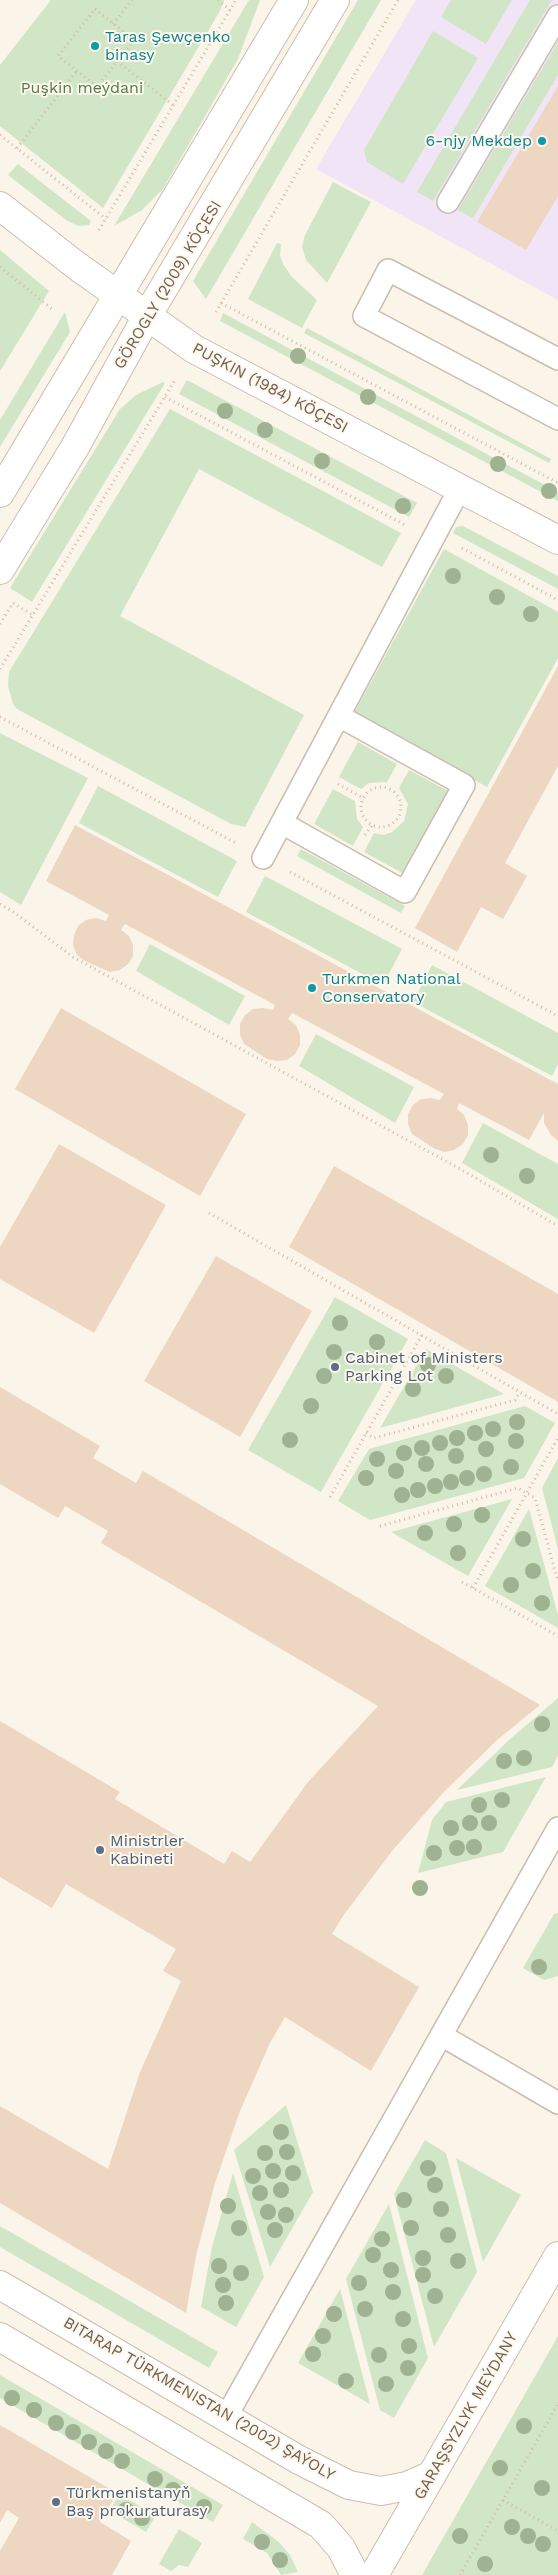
<!DOCTYPE html>
<meta charset="utf-8">
<style>
body{margin:0}
canvas{display:block;background:#faf5e8}
</style>
<canvas width="558" height="2575"></canvas>
<script>
const context = document.querySelector('canvas').getContext('2d');
context.lineJoin = 'round';
function fill(path, color) { context.fillStyle = color; context.fill(path, 'evenodd'); }
const shape = rows => new Path2D(rows.map(r => 'M' + r).join(''));
function strokePath(path, color, width, dash) { context.strokeStyle = color; context.lineWidth = width; context.lineCap = dash ? 'butt' : 'round'; context.setLineDash(dash || []); context.stroke(path); }
function label(font, color, halo, rows, align = 'center') {
  context.font = font + ' "Work Sans",sans-serif'; context.lineWidth = 4; context.setLineDash([]); context.textBaseline = 'middle'; context.strokeStyle = halo; context.fillStyle = color; for (const [text, x, y, turn = 0] of rows) {
    context.save(); context.translate(x, y); context.rotate((+turn || 0) * Math.PI / 180); context.textAlign = isNaN(turn) ? turn : align; if (halo) context.strokeText(text, 0, 0); context.fillText(text, 0, 0); context.restore();
  }
}
fill(shape([
 [416,0,558,0,558,300,316,169]
]), '#f1e4f6');
fill(shape([
 [51,0,224,0,220,11,103,208,0,126,0,65],
 [249,0,260,0,238,59,163,189,142,210,114,226],
 [358,0,381,0,206,299,193,281],
 [451,0,512,0,486,44,441,17],
 [530,0,552,0,433,201,417,192],
 [433,31,478,58,403,184,367,162,364,150],
 [558,42,558,75,473,218,458,210],
 [18,164,91,221,89,225,78,226,66,220,8,175],
 [333,182,371,202,327,283,306,260,302,247,305,235],
 [277,243,281,244,280,256,283,264,292,277,317,300,302,328,248,299],
 [0,250,49,291,0,371],
 [65,312,70,332,0,447,0,420],
 [223,313,558,492,558,501,220,321],
 [307,328,551,459,549,463,304,333],
 [187,380,417,503,409,517,179,394],
 [163,382,165,383,32,602,10,588,120,409,136,395],
 [170,409,401,533,382,567,199,469,120,616,304,715,245,827,231,824,17,709,13,704,8,686,9,672],
 [463,526,558,576,558,589,453,533,456,527],
 [444,549,558,612,558,658,487,787,354,713],
 [0,733,88,778,21,905,0,892],
 [358,742,397,764,387,782,369,783,361,789,339,777],
 [409,770,450,792,404,874,364,852,374,833,384,835,392,832,404,821,408,804,399,788],
 [98,786,237,861,218,897,79,823],
 [333,789,355,801,357,819,363,827,353,846,314,824],
 [301,849,405,906,401,913,297,856],
 [265,876,402,949,383,985,246,912],
 [150,944,245,996,229,1025,136,971],
 [432,965,558,1033,558,1064,552,1076,413,1002],
 [316,1034,414,1087,395,1123,299,1066],
 [483,1123,558,1164,558,1219,462,1163],
 [335,1297,408,1339,321,1492,248,1450],
 [426,1349,504,1394,380,1428],
 [525,1406,555,1423,524,1478,370,1520,338,1501,369,1449],
 [558,1458,558,1549,542,1488],
 [512,1499,468,1576,391,1532],
 [529,1509,558,1615,558,1628,485,1586],
 [558,1698,558,1756,552,1767,457,1790,509,1740],
 [546,1777,503,1852,418,1873,432,1820,446,1802],
 [558,1913,558,1976,544,1980,523,1968,554,1914],
 [286,2105,313,2192,270,2267,234,2150],
 [425,2140,446,2153,477,2272,434,2347,394,2194],
 [456,2158,521,2195,483,2262],
 [233,2173,264,2277,236,2327,201,2307,212,2247],
 [389,2204,428,2358,394,2418,380,2410,346,2279],
 [0,2226,218,2352,209,2368,0,2247],
 [340,2289,370,2404,298,2363],
 [558,2336,558,2575,422,2575],
 [0,2375,223,2505,213,2522,0,2398],
 [119,2494,156,2515,146,2532,110,2511],
 [252,2522,279,2542,290,2555,298,2572,281,2575,267,2553,243,2539],
 [179,2529,202,2543,188,2567,179,2565,171,2571,159,2564]
]), '#d1e6c7');
fill(shape([
 [558,86,558,196,526,250,477,222],
 [558,666,558,766,505,863,527,876,503,919,481,907,457,952,415,928],
 [75,825,558,1084,558,1141,551,1135,544,1123,544,1113,529,1140,459,1103,457,1109,464,1115,468,1125,468,1135,463,1144,454,1150,445,1152,435,1149,412,1134,408,1124,408,1114,413,1105,421,1099,431,1098,440,1100,444,1094,292,1013,288,1019,296,1025,300,1035,300,1045,295,1054,287,1060,277,1061,267,1059,244,1044,240,1035,240,1024,245,1015,253,1009,263,1008,273,1010,275,1005,125,924,121,930,129,936,133,945,133,956,128,964,120,970,110,972,85,961,77,955,73,945,74,935,78,926,86,920,96,918,106,921,109,915,46,881],
 [61,1008,246,1114,200,1196,15,1089],
 [59,1144,166,1205,94,1333,0,1279,0,1247],
 [334,1166,558,1294,558,1402,289,1247],
 [216,1256,312,1311,240,1437,144,1381],
 [0,1387,100,1446,93,1458,136,1483,143,1471,540,1705,496,1741,442,1794,392,1851,343,1916,332,1934,419,1987,371,2071,285,2017,270,2043,240,2111,215,2183,196,2256,186,2313,0,2203,0,2106,108,2169,140,2072,181,1981,163,1971,176,1949,66,1884,52,1908,0,1877,0,1721,120,1792,115,1799,224,1864,232,1851,250,1862,308,1782,378,1706,101,1543,108,1531,65,1506,58,1518,0,1484],
 [0,2425,117,2493,100,2522,131,2541,112,2575,0,2575,0,2551,19,2518,7,2510,0,2523]
]), '#edd7c2');
const lane = shape([
 [448,202,558,16],
 [558,359,388,270,364,316,558,419],
 [282,823,405,892,464,785,339,716],
 [263,858,460,488],
 [441,2035,558,2103],
 [226,2417,558,1828]
]);
const street = shape([
 [0,206,77,266,194,349,558,540]
]);
const secondary = shape([
 [0,493,294,0],
 [0,570,75,447,147,316,335,0],
 [0,2285,299,2460,349,2485,381,2491,407,2486,432,2475],
 [0,2337,321,2525,341,2548,355,2575],
 [374,2575,558,2256]
]);
strokePath(lane, '#cbbdaf', 24);
strokePath(street, '#cbbdaf', 30);
strokePath(secondary, '#cdbead', 30);
strokePath(shape([
 [218,0,230,10],
 [95,9,134,40,97,87,58,56,95,9],
 [113,24,132,0],
 [117,61,173,105],
 [0,135,106,219],
 [17,148,77,71],
 [99,230,236,0],
 [0,267,52,309],
 [221,303,558,483],
 [216,312,398,0],
 [165,397,405,525],
 [462,548,558,600],
 [0,624,13,603,34,616],
 [0,669,175,380],
 [0,717,236,843],
 [338,784,363,798],
 '361 807a20 20 0 1 1 40 0a20 20 0 1 1-40 0Z',
 [365,835,372,825],
 [290,872,558,1016],
 [0,904,15,913,73,957,462,1170,558,1226],
 [209,1213,558,1414],
 [366,1433,374,1438,515,1400,520,1392],
 [330,1497,422,1335],
 [380,1526,518,1488,535,1498,558,1582],
 [462,1582,558,1636],
 [473,1588,558,1438],
 [503,2500,558,2531],
 [460,2575,558,2404]
]), '#d1baa5', 3, [1, 4]);
strokePath(lane, '#fff', 21);
strokePath(street, '#fff', 28);
strokePath(secondary, '#fff', 28);
context.fillStyle = '#9fb292';
for (const [x, y] of [
 [298,356],
 [368,397],
 [225,411],
 [265,430],
 [322,461],
 [498,464],
 [549,491],
 [403,506],
 [453,576],
 [497,597],
 [531,614],
 [491,1155],
 [527,1176],
 [340,1323],
 [377,1342],
 [334,1352],
 [428,1365],
 [324,1376],
 [446,1376],
 [413,1389],
 [311,1406],
 [517,1422],
 [493,1429],
 [475,1433],
 [457,1438],
 [290,1440],
 [516,1441],
 [440,1443],
 [422,1448],
 [486,1449],
 [404,1453],
 [456,1456],
 [377,1459],
 [426,1464],
 [511,1467],
 [396,1471],
 [484,1474],
 [366,1478],
 [467,1478],
 [451,1482],
 [435,1486],
 [418,1490],
 [402,1495],
 [482,1515],
 [454,1524],
 [425,1533],
 [523,1539],
 [458,1553],
 [533,1571],
 [511,1585],
 [542,1603],
 [542,1724],
 [524,1758],
 [504,1761],
 [502,1800],
 [479,1805],
 [470,1823],
 [489,1823],
 [451,1828],
 [474,1847],
 [457,1848],
 [434,1853],
 [420,1888],
 [539,1967],
 [281,2132],
 [287,2152],
 [265,2153],
 [428,2168],
 [273,2171],
 [293,2173],
 [253,2176],
 [435,2185],
 [281,2190],
 [260,2193],
 [404,2200],
 [228,2206],
 [441,2209],
 [268,2212],
 [286,2215],
 [239,2228],
 [411,2228],
 [275,2230],
 [448,2235],
 [382,2239],
 [373,2255],
 [423,2258],
 [458,2261],
 [219,2266],
 [391,2270],
 [241,2273],
 [423,2275],
 [359,2283],
 [223,2285],
 [393,2292],
 [435,2296],
 [226,2303],
 [365,2309],
 [334,2314],
 [403,2319],
 [323,2336],
 [409,2346],
 [313,2354],
 [379,2355],
 [408,2368],
 [346,2381],
 [386,2384],
 [12,2398],
 [34,2410],
 [56,2423],
 [524,2426],
 [73,2432],
 [89,2442],
 [106,2451],
 [122,2461],
 [500,2468],
 [155,2479],
 [542,2488],
 [173,2490],
 [204,2507],
 [126,2510],
 [142,2518],
 [512,2527],
 [460,2536],
 [528,2536],
 [262,2542],
 [543,2544],
 [280,2560],
 [485,2564]
]) { context.beginPath(); context.arc(x, y, 8, 0, 2 * Math.PI); context.fill(); }
for (const [x, y, r, color] of [
 [95,46,5,"#0f9aa8"],
 [542,141,5,"#0f9aa8"],
 [312,988,5,"#0f9aa8"],
 [335,1367,5,"#5c6f8a"],
 [100,1850,5,"#5c6f8a"],
 [56,2502,5,"#5c6f8a"]
]) { const dot = new Path2D(); dot.arc(x, y, r, 0, 2 * Math.PI); context.fillStyle = color; context.fill(dot); strokePath(dot, '#fdf8ee', 2); }
label('16px', '#0d838f', '#fdf8ee', [
 ["Taras Şewçenko",105,37],
 ["binasy",105,55],
 ["6-njy Mekdep",532,141,"right"],
 ["Turkmen National",322,979],
 ["Conservatory",322,997]
], 'left');
label('16px', '#547b4b', '#fdf8ee', [
 ["Puşkin meýdani",82,88]
]);
label('16px', '#715e4e', '#fdf8ee', [
 ["GÖROGLY (2009) KÖÇESI",168,285,-59],
 ["PUŞKIN (1984) KÖÇESI",270,388,28],
 ["BITARAP TÜRKMENISTAN (2002) ŞAÝOLY",199,2399,30],
 ["GARAŞSYZLYK MEÝDANY",466,2416,-60]
]);
label('16px', '#4e5e75', '#fdf8ee', [
 ["Cabinet of Ministers",345,1358],
 ["Parking Lot",345,1376],
 ["Ministrler",110,1841],
 ["Kabineti",110,1859],
 ["Türkmenistanyň",66,2493],
 ["Baş prokuraturasy",66,2511]
], 'left');
</script>
